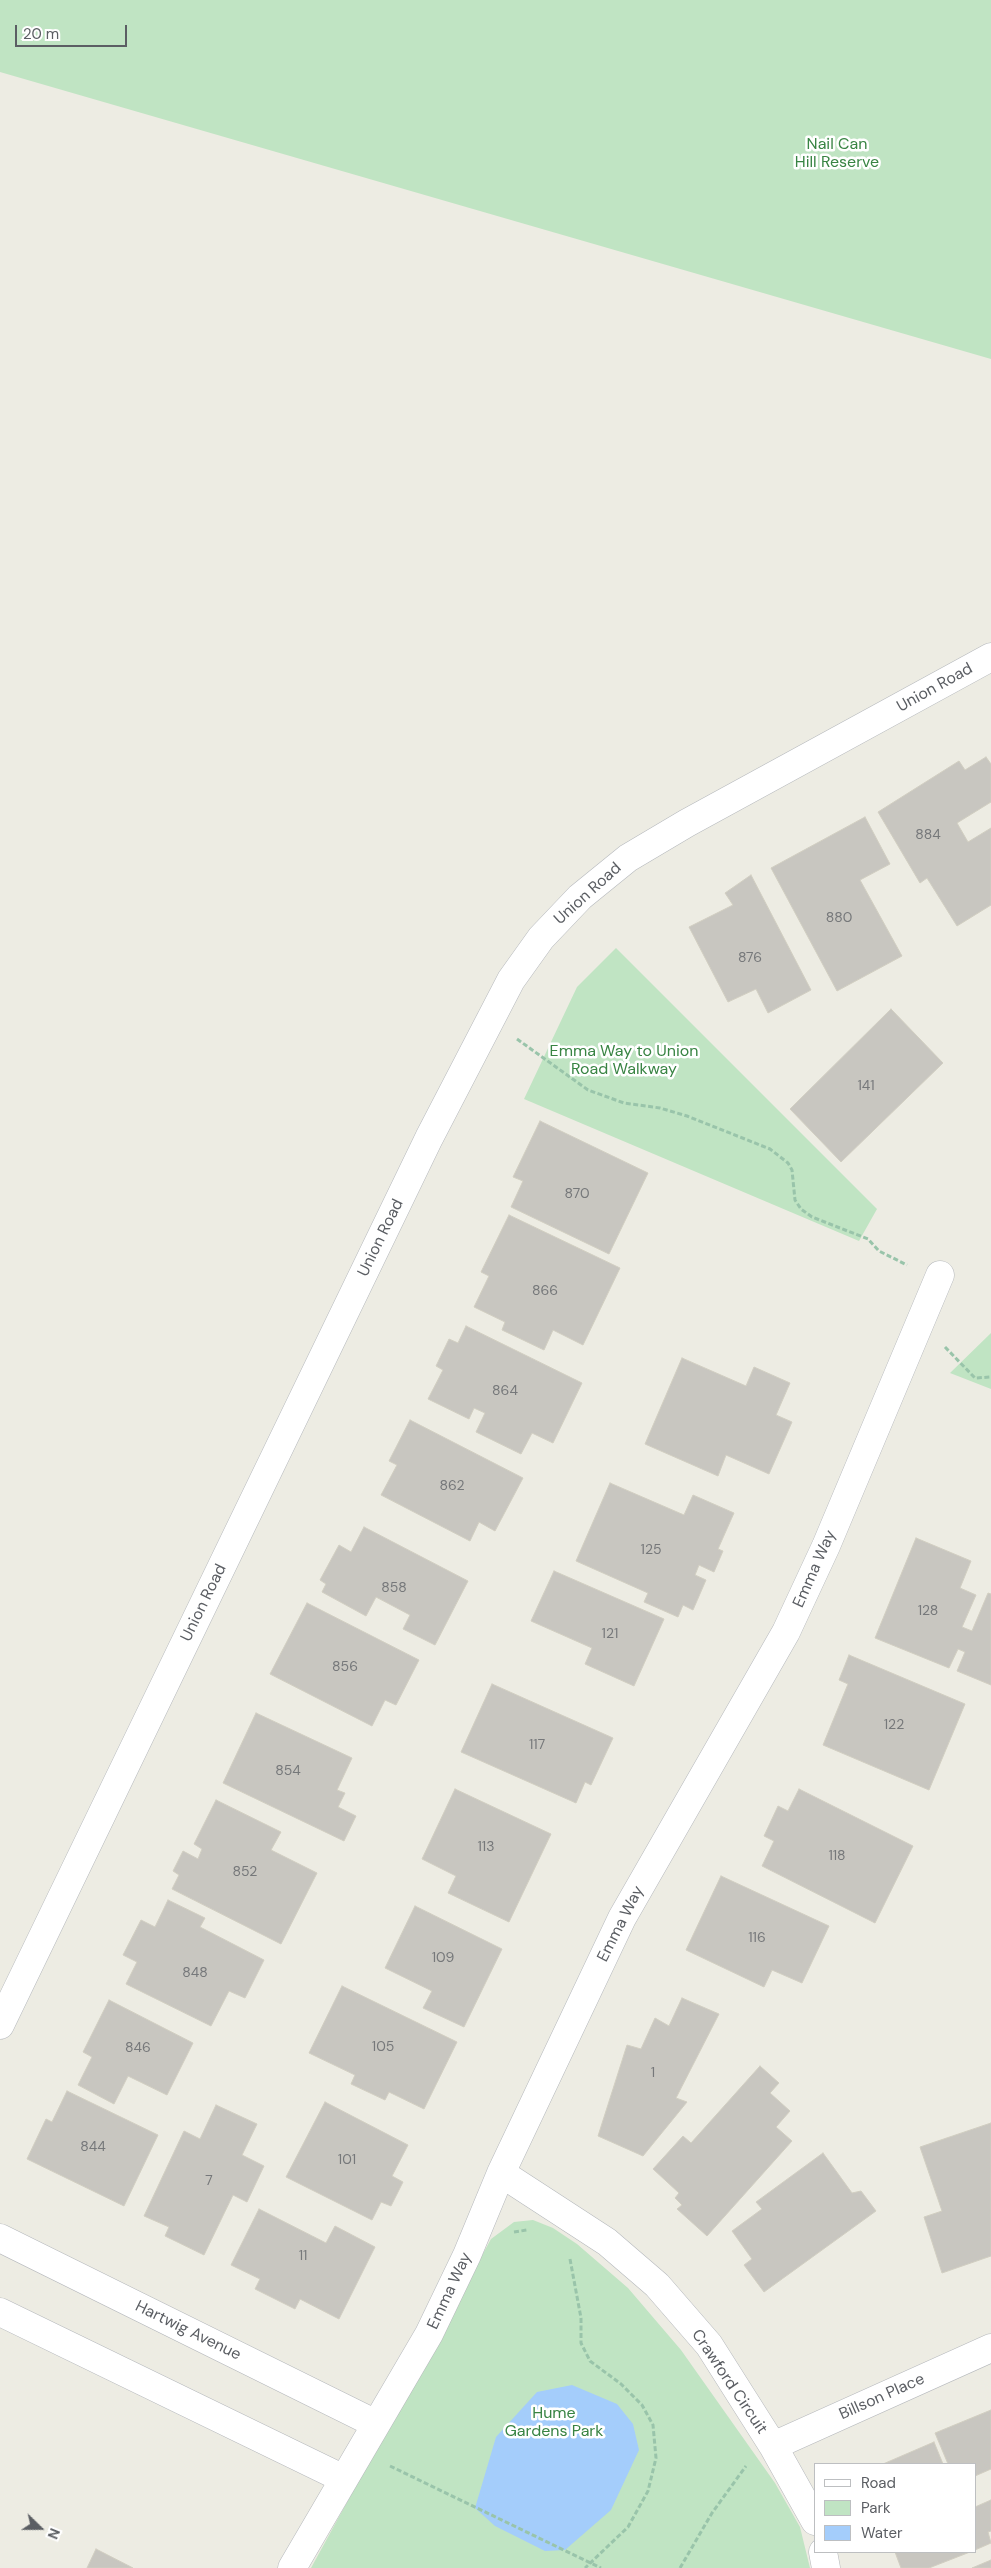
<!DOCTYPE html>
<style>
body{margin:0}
#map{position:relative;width:991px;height:2568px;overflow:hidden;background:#edece3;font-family:"DM Sans",sans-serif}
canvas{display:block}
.legend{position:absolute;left:814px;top:2463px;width:162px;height:90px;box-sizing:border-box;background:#fff;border:1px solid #bdbfc1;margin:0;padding:6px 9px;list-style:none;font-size:15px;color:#5b5e63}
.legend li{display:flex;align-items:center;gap:10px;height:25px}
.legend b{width:25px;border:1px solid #bdbfc1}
.north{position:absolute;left:15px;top:2503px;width:50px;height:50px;-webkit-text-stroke:4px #fff;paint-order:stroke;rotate:112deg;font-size:14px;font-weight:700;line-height:20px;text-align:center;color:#5b5e63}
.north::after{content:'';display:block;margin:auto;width:18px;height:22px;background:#5b5e63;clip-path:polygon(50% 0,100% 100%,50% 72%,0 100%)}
.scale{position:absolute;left:15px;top:25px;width:112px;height:22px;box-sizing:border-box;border:2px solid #5b5e63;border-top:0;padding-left:6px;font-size:15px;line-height:18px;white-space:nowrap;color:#5b5e63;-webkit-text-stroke:4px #fff;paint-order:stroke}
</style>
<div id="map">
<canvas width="991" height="2568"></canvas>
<ul class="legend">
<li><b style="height:6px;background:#fff"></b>Road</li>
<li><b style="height:14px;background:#c0e4c3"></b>Park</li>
<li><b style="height:14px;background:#a4cdfb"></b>Water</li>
</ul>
<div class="north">N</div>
<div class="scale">20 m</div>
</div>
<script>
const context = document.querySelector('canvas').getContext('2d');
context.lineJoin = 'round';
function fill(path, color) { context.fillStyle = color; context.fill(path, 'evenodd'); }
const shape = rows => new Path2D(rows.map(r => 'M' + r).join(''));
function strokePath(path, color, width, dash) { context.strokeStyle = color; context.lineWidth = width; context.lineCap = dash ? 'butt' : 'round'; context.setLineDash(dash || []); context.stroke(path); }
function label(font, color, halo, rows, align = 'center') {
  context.font = font + ' "DM Sans",sans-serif'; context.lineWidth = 5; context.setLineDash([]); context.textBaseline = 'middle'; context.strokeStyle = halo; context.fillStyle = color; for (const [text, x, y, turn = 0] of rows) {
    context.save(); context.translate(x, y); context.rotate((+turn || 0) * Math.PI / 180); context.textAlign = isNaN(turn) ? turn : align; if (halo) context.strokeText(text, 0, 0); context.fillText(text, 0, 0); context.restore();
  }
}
fill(shape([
 [0,0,991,0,991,359,0,72],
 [616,948,877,1209,859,1241,524,1099,577,987],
 [991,1333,991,1389,950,1373],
 [533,2220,553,2228,577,2244,628,2288,681,2350,775,2483,800,2527,810,2568,311,2568,491,2239,514,2222]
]), '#c0e4c3');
fill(shape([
 [572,2385,617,2404,633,2424,639,2450,611,2510,565,2550,545,2551,495,2526,475,2508,496,2437,537,2392]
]), '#a4cdfb');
const building = shape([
 [986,757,991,764,991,802,957,823,968,842,991,828,991,905,957,926,927,878,920,883,878,812,959,761,965,770,986,757],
 [865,817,890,864,860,880,902,956,837,991,771,868,865,817],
 [751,875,811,990,768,1013,756,989,728,1002,689,927,733,905,725,893,751,875],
 [891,1009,943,1063,841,1162,790,1109,891,1009],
 [540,1121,648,1173,609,1254,511,1207,523,1181,513,1177,540,1121],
 [509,1215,620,1268,583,1345,553,1330,544,1350,502,1330,505,1322,474,1307,489,1276,481,1272,509,1215],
 [466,1326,582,1383,553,1443,532,1433,521,1454,476,1432,485,1413,474,1408,469,1419,428,1399,443,1370,436,1366,449,1339,458,1343,466,1326],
 [682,1358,746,1386,754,1367,790,1383,776,1415,792,1422,769,1474,726,1455,718,1476,645,1444,682,1358],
 [410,1420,523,1478,495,1531,479,1522,470,1541,381,1495,397,1465,389,1461,410,1420],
 [610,1483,684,1515,693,1495,734,1513,718,1549,723,1551,714,1572,699,1565,695,1575,706,1580,693,1610,683,1605,678,1617,644,1602,648,1593,576,1561,610,1483],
 [364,1527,468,1581,435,1645,403,1629,410,1615,376,1597,366,1616,322,1592,326,1584,320,1580,339,1545,351,1552,364,1527],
 [916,1538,971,1561,960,1588,976,1595,962,1627,972,1631,988,1593,991,1594,991,1685,957,1671,965,1652,958,1649,949,1668,875,1638,916,1538],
 [554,1571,664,1619,634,1686,585,1664,592,1648,531,1621,554,1571],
 [307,1603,419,1660,396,1705,385,1700,372,1726,270,1674,307,1603],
 [849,1655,965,1704,929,1790,823,1745,848,1684,839,1680,849,1655],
 [492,1684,613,1738,591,1785,585,1782,576,1803,461,1752,492,1684],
 [256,1713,352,1758,337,1790,345,1793,338,1807,356,1816,344,1841,223,1783,256,1713],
 [455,1789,551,1834,509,1922,448,1893,456,1876,422,1859,455,1789],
 [799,1789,913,1846,875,1923,762,1866,774,1841,764,1836,778,1806,788,1811,799,1789],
 [216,1800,281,1832,271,1850,317,1873,281,1944,172,1889,179,1875,173,1871,183,1851,198,1859,202,1849,194,1844,216,1800],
 [721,1876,829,1926,802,1983,772,1970,764,1987,686,1950,721,1876],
 [168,1900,205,1918,200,1927,264,1960,245,1998,229,1991,211,2026,126,1984,137,1962,123,1955,141,1920,155,1927,168,1900],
 [415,1906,502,1949,464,2027,423,2008,432,1991,385,1968,415,1906],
 [342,1986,457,2042,424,2109,389,2092,385,2100,351,2084,355,2075,309,2053,342,1986],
 [682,1998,719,2014,676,2098,687,2102,643,2156,598,2136,627,2045,641,2049,655,2018,669,2026,682,1998],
 [109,2000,193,2043,167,2095,128,2076,114,2104,78,2085,92,2057,83,2052,109,2000],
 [760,2066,779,2083,770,2093,790,2111,776,2127,792,2141,707,2236,677,2209,682,2205,675,2198,679,2193,653,2169,683,2136,691,2143,760,2066],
 [67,2091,158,2135,124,2206,27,2159,46,2119,52,2122,67,2091],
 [325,2102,408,2145,392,2176,403,2182,391,2206,381,2202,372,2220,286,2177,325,2102],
 [216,2105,257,2124,242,2155,264,2166,247,2202,233,2195,204,2255,165,2236,169,2227,144,2216,184,2131,200,2139,216,2105],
 [991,2123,991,2256,942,2273,924,2217,942,2211,920,2147,991,2123],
 [823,2153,852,2193,861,2191,876,2211,764,2292,744,2265,752,2259,732,2231,762,2209,756,2202,823,2153],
 [259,2209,326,2243,335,2226,375,2247,339,2319,300,2299,295,2309,255,2289,260,2279,231,2265,259,2209],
 [991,2410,991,2469,975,2476,975,2464,948,2464,935,2433,991,2410],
 [934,2442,943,2464,883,2464,934,2442],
 [991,2500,991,2531,988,2532,991,2543,975,2550,975,2507,991,2500],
 [96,2549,133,2568,87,2568,96,2549],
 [895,2552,970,2552,929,2568,901,2568,895,2552],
 [991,2560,991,2568,972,2568,991,2560]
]);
fill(building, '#c8c6c0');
strokePath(building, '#d1cec1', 1);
const minor = shape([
 [0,2025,429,1138,511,980,541,938,580,897,628,858,687,823,991,657],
 [501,2173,607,2242,657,2285,709,2345,773,2446,815,2521],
 [0,2238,376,2424],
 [0,2312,344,2479],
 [773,2446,991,2348],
 [823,2552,826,2568],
 [292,2568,429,2334,467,2255,501,2173,622,1918,786,1632,826,1546,940,1275]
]);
strokePath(minor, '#b5b8bc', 29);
strokePath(shape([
 [517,1039,588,1090,624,1103,660,1108,687,1116,770,1149,788,1163,792,1170,795,1200,801,1209,812,1217,868,1239,879,1251,907,1265],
 [945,1347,975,1378,991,1377],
 [514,2232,527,2230],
 [570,2259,581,2318,581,2343,590,2361,621,2384,642,2405,653,2425,656,2458,648,2491,628,2527,585,2568],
 [390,2466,601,2568],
 [680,2568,712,2513,746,2466]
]), '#99c4aa', 3, [5, 2.5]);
strokePath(minor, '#fff', 28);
label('14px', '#76787a', null, [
 ["884",928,835],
 ["880",839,918],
 ["876",750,958],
 ["141",866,1086],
 ["870",577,1194],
 ["866",545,1291],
 ["864",505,1391],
 ["862",452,1486],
 ["125",651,1550],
 ["858",394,1588],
 ["128",928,1611],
 ["121",610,1634],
 ["856",345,1667],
 ["122",894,1725],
 ["117",537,1745],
 ["854",288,1771],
 ["113",486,1847],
 ["118",837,1856],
 ["852",245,1872],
 ["116",757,1938],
 ["109",443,1958],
 ["848",195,1973],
 ["105",383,2047],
 ["846",138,2048],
 ["1",653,2073],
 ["844",93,2147],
 ["101",347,2160],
 ["7",209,2181],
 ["11",303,2256]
]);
label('16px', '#388443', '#fff', [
 ["Nail Can",837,145],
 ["Hill Reserve",837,163],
 ["Emma Way to Union",624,1052],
 ["Road Walkway",624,1070],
 ["Hume",554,2414],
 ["Gardens Park",554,2432]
]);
label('16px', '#5b5e63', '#fff', [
 ["Union Road",935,688,-29],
 ["Union Road",588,894,-42],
 ["Union Road",381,1238,-64],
 ["Emma Way",815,1569,-66],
 ["Union Road",204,1603,-64],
 ["Emma Way",621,1924,-63],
 ["Emma Way",450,2291,-65],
 ["Hartwig Avenue",188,2331,26],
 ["Crawford Circuit",729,2382,56],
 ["Billson Place",882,2397,-24]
]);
</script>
